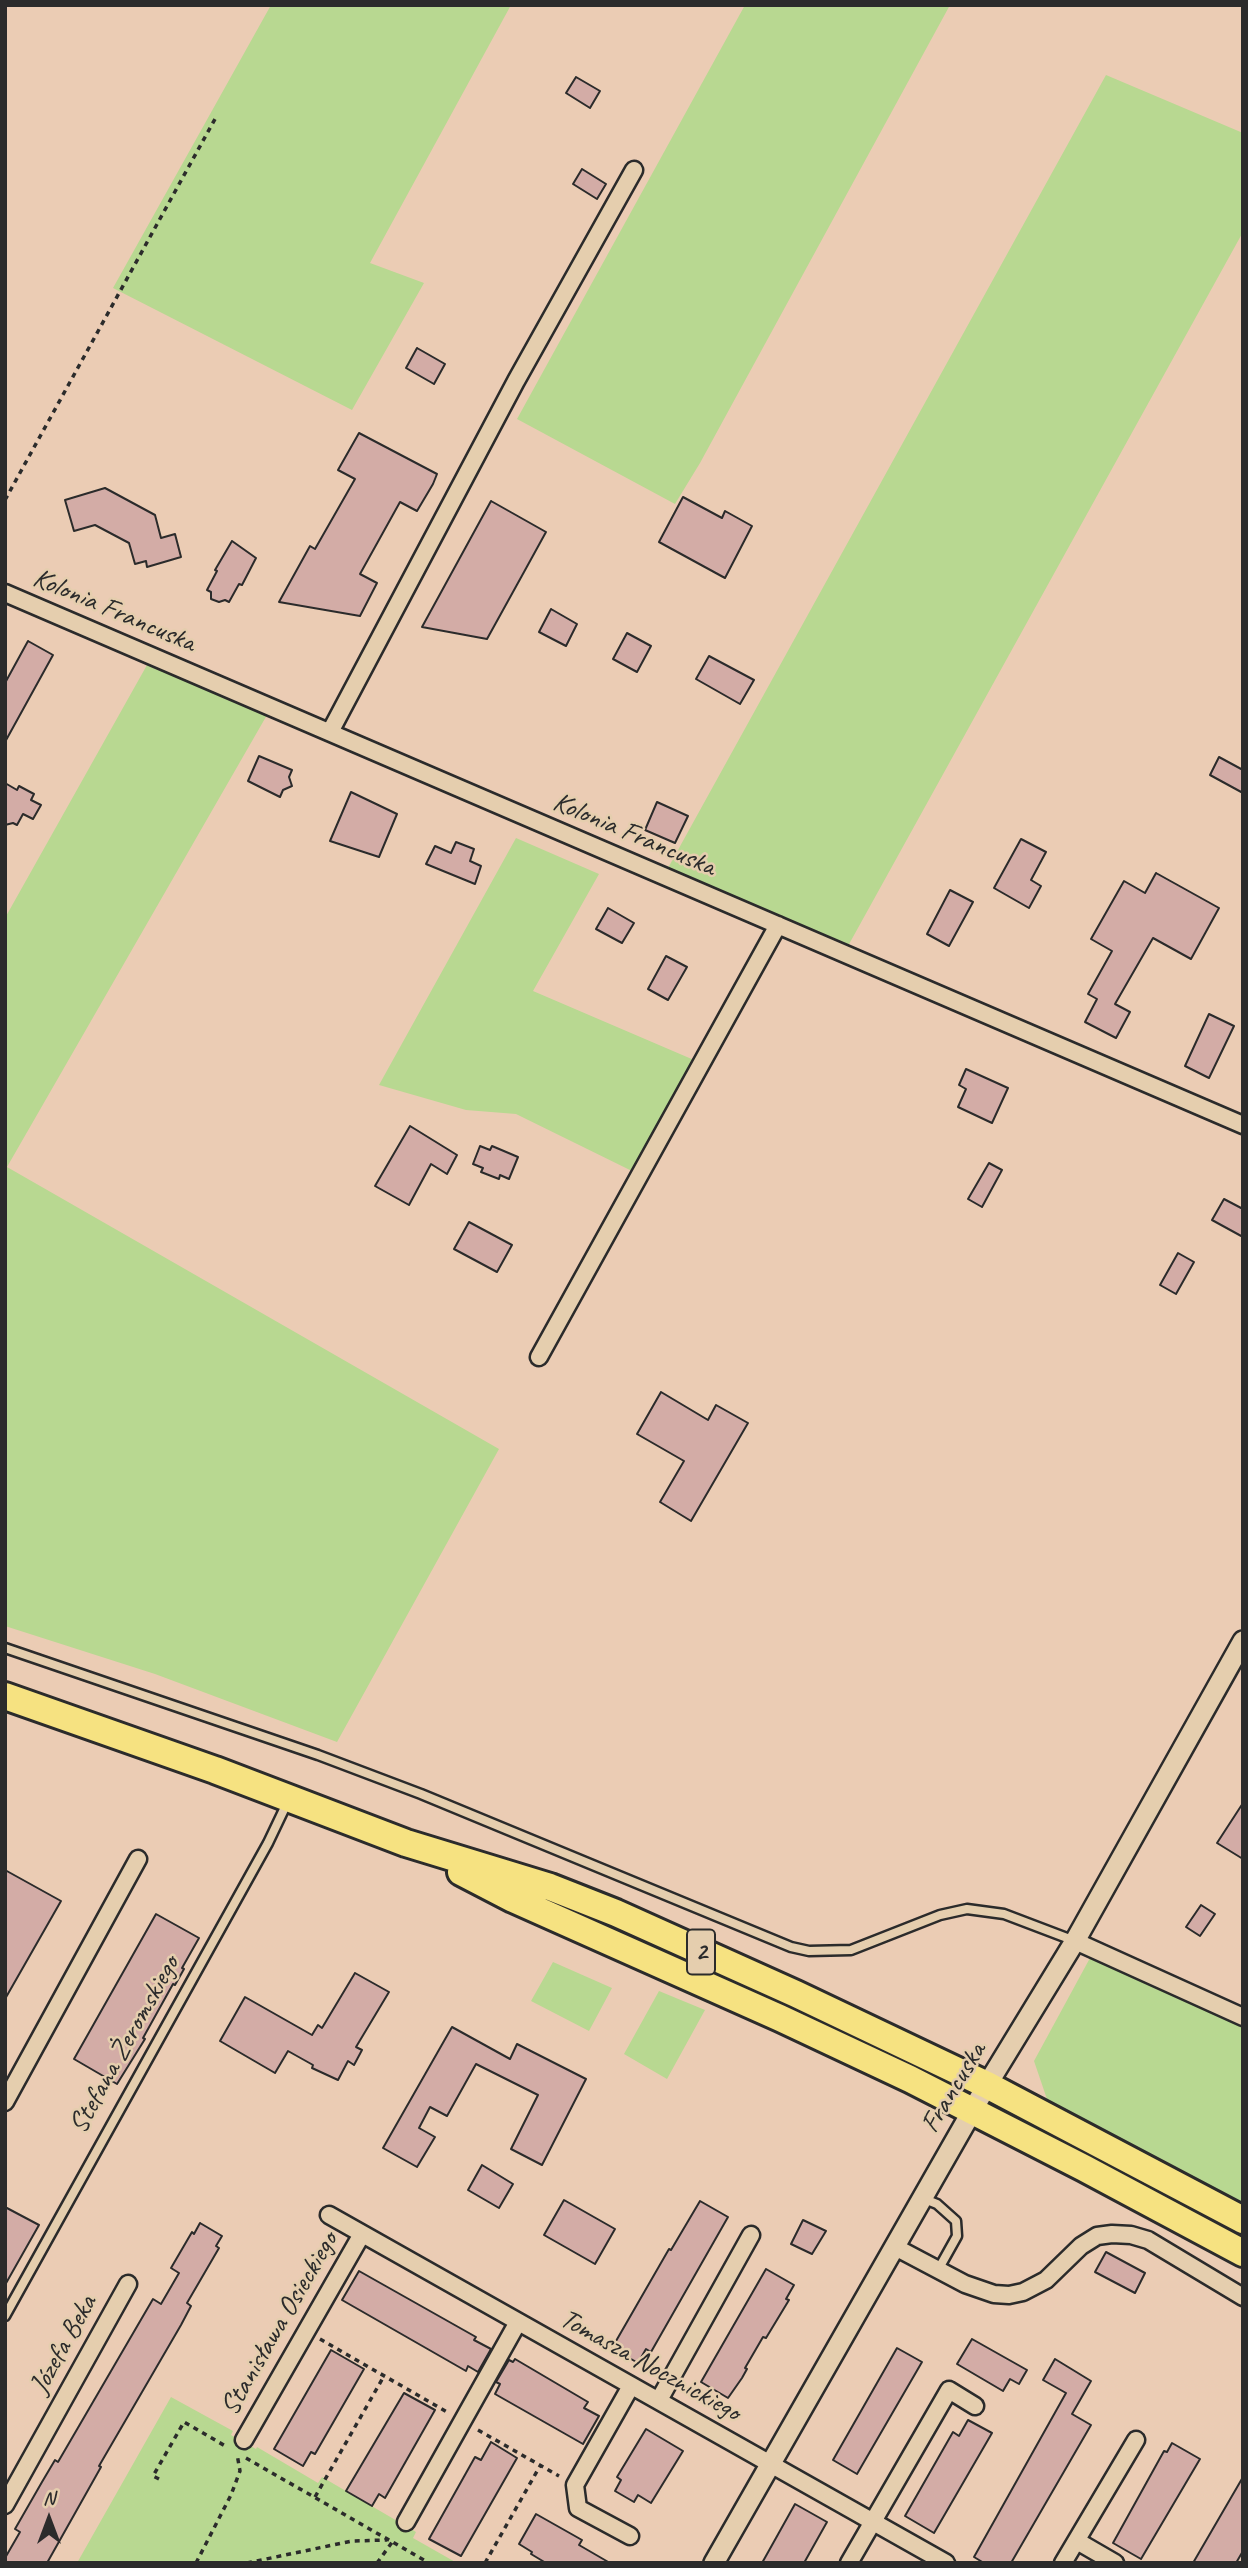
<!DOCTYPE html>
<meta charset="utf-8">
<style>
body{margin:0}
#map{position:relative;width:1248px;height:2568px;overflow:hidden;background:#ebccb4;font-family:Caveat,sans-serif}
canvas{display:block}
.frame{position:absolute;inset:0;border:7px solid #2b2b2b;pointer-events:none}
.north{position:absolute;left:14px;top:2484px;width:70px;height:70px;-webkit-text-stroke:5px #e5ceae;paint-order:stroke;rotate:0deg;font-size:19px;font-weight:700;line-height:28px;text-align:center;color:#2b2b2b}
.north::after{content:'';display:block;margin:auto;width:24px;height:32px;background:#2b2b2b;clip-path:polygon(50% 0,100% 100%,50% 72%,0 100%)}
</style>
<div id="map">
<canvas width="1248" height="2568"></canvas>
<div class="frame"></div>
<div class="north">N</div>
</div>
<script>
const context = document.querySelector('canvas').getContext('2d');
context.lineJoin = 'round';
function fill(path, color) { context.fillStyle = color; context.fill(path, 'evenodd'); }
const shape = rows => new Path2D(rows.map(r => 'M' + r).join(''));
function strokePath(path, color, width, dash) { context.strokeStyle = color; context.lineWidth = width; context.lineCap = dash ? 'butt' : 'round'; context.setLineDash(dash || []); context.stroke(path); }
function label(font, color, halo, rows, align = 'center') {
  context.font = font + ' Caveat,sans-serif'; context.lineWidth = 5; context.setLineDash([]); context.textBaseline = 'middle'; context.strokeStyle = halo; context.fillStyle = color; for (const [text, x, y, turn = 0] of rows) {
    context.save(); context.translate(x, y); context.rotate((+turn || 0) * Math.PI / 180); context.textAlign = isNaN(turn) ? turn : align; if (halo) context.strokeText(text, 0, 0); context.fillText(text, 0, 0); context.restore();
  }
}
fill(shape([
 [271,5,511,5,370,263,424,283,352,410,113,288],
 [745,5,950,5,700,463,675,504,517,419],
 [1106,75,1243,133,1243,232,848,946,668,868],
 [147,665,267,715,7,1167,499,1449,337,1742,155,1674,5,1626,5,918],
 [516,838,599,874,533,991,694,1060,634,1172,516,1114,466,1110,379,1085],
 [1090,1958,1243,2026,1243,2208,1049,2105,1034,2061],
 [553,1962,612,1988,589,2031,531,2001],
 [659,1991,705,2010,667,2079,624,2054],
 [171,2397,233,2431,231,2435,256,2449,257,2447,318,2483,322,2477,416,2532,413,2538,457,2563,77,2563]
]), '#b8d891');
const building = shape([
 [576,77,600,91,590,108,566,93,576,77],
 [582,169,606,184,597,199,573,184,582,169],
 [417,348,445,364,434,384,406,368,417,348],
 [359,433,437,474,433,484,417,511,400,502,360,574,377,583,360,616,279,602,310,546,315,549,355,479,338,470,359,433],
 [105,488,155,515,161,538,175,534,181,557,147,567,146,561,135,564,129,543,95,525,74,531,65,500,105,488],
 [683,497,722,518,725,511,752,526,725,578,659,542,683,497],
 [491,501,546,532,524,572,487,639,422,627,491,501],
 [232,541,256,558,242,585,239,584,229,602,225,600,219,602,211,599,211,592,207,590,217,571,215,570,232,541],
 [551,609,577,624,566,646,539,632,551,609],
 [627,633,651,646,637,672,613,659,627,633],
 [28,641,53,655,5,742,5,683,28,641],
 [709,656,754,680,740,704,696,679,709,656],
 [259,756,292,770,289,777,292,786,283,790,280,797,248,781,259,756],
 [1219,757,1243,770,1243,793,1210,775,1219,757],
 [5,783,17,790,19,786,34,794,31,800,41,805,33,819,23,814,17,825,13,823,5,825,5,783],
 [351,792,397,814,379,857,330,841,351,792],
 [657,802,688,816,675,843,645,830,657,802],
 [1021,839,1046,852,1031,880,1041,886,1029,908,994,888,1021,839],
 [456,842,474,849,470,861,481,866,475,884,426,864,435,846,451,853,456,842],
 [1156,873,1219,908,1191,959,1153,938,1115,1004,1130,1012,1116,1038,1085,1022,1097,999,1088,994,1112,951,1091,939,1124,881,1145,893,1156,873],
 [950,890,973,902,949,946,927,934,950,890],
 [608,908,634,923,622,943,596,929,608,908],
 [666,956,687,967,668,1000,648,989,666,956],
 [1209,1014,1234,1026,1209,1078,1185,1066,1209,1014],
 [966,1069,1008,1088,992,1123,958,1107,966,1089,959,1085,966,1069],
 [410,1126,457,1155,447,1174,431,1164,409,1205,375,1186,410,1126],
 [480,1146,490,1150,492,1146,518,1157,509,1179,500,1175,499,1179,481,1172,483,1168,473,1164,480,1146],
 [989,1163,1002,1170,982,1207,968,1199,989,1163],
 [1224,1199,1243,1209,1243,1237,1212,1220,1224,1199],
 [469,1222,512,1245,497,1272,454,1249,469,1222],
 [1178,1253,1194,1262,1176,1294,1160,1285,1178,1253],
 [661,1392,708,1420,716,1405,748,1423,691,1521,660,1502,684,1461,637,1434,661,1392],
 [1243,1803,1243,1859,1217,1843,1243,1803],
 [5,1870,61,1901,5,1999,5,1870],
 [1201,1905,1215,1914,1200,1936,1186,1927,1201,1905],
 [156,1914,199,1938,182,1968,184,1969,175,1985,173,1984,143,2038,145,2039,117,2084,74,2059,156,1914],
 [355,1973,389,1992,356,2047,362,2050,354,2065,348,2061,338,2080,312,2068,313,2065,288,2051,275,2073,220,2041,245,1997,312,2035,318,2025,322,2028,355,1973],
 [452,2027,510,2059,517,2044,586,2079,542,2165,511,2149,538,2095,476,2064,447,2116,430,2107,419,2128,435,2137,417,2167,383,2148,452,2027],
 [482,2165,513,2184,499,2208,468,2190,482,2165],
 [564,2200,615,2229,595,2264,544,2235,564,2200],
 [700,2201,728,2217,651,2352,646,2349,638,2363,612,2348,669,2249,671,2250,700,2201],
 [5,2207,39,2225,5,2285,5,2207],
 [803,2220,826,2231,812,2254,791,2244,803,2220],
 [200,2223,222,2236,216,2246,219,2248,187,2303,191,2306,181,2325,99,2466,101,2467,47,2563,5,2563,5,2558,20,2532,15,2529,42,2482,55,2460,58,2462,153,2299,161,2304,179,2273,171,2268,192,2232,194,2234,200,2223],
 [1106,2252,1145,2273,1135,2293,1095,2272,1106,2252],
 [766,2269,794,2285,786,2299,789,2300,766,2338,763,2337,745,2368,747,2369,742,2378,728,2398,701,2382,766,2269],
 [359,2271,476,2337,474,2340,491,2349,478,2372,468,2366,466,2371,342,2300,359,2271],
 [972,2339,1027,2370,1019,2384,1010,2379,1003,2391,957,2364,972,2339],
 [897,2348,922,2362,857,2474,833,2460,897,2348],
 [331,2350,364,2369,315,2454,311,2452,303,2466,274,2449,331,2350],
 [515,2359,588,2402,584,2408,599,2416,583,2444,495,2394,500,2384,496,2382,509,2360,513,2362,515,2359],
 [1055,2359,1091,2381,1072,2414,1091,2425,1011,2563,984,2563,974,2557,1066,2393,1043,2380,1055,2359],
 [404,2393,435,2410,385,2498,379,2494,372,2506,346,2491,404,2393],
 [968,2420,992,2433,934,2533,905,2516,953,2432,959,2436,968,2420],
 [646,2429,683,2451,651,2503,638,2495,634,2502,615,2491,621,2480,617,2477,646,2429],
 [491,2442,517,2458,461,2556,429,2539,475,2457,481,2460,491,2442],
 [1172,2443,1200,2459,1141,2559,1113,2543,1164,2451,1167,2452,1172,2443],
 [1243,2477,1243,2551,1236,2563,1193,2563,1243,2477],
 [795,2504,827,2522,818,2538,804,2563,762,2563,795,2504],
 [536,2514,582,2540,579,2545,610,2563,546,2563,531,2554,532,2552,519,2544,536,2514]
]);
fill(building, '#d3aca6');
strokePath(building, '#2b2b2b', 2);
const service = shape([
 [5,1648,318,1755,421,1794,791,1947,809,1951,851,1950,940,1915,967,1909,1004,1914,1075,1941],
 [922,2198,937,2204,956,2221,957,2236,938,2270],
 [5,2316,268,1843,288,1801]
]);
const minor = shape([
 [5,593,1243,1125],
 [330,732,516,381,634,170],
 [539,1357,778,925],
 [1075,1941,1243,2017],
 [5,2102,138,1859],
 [329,2215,946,2563],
 [895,2247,965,2284,994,2294,1009,2295,1023,2292,1046,2280,1081,2246,1097,2236,1112,2234,1131,2235,1148,2240,1243,2297],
 [659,2400,751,2235],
 [244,2440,362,2234],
 [5,2505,128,2284],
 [406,2522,518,2322],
 [630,2536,578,2508,575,2485,631,2386],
 [1077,2541,1115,2563],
 [849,2563,949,2390,975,2406],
 [1063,2563,1136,2440]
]);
const tertiary = shape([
 [714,2563,987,2085,1075,1941,1243,1641]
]);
const trunk = shape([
 [5,1696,215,1770,406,1843,550,1887,616,1913,796,1994,987,2085,1243,2220],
 [461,1872,513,1899,780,2018,910,2079,1084,2168,1243,2253]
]);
strokePath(service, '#2b2b2b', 13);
strokePath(minor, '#2b2b2b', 21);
strokePath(tertiary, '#2b2b2b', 24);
strokePath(trunk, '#2b2b2b', 32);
strokePath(shape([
 [5,500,215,119],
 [320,2339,447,2412],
 [478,2430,559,2476],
 [246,2458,429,2563],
 [159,2479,153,2476,184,2422,227,2447],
 [315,2497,384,2376],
 [196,2563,231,2495,240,2471,237,2454],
 [247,2563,352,2541,387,2540],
 [377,2563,393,2541],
 [485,2563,540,2466]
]), '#2b2b2b', 3.5, [5, 5]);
strokePath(service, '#e5ceae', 8);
strokePath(minor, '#e5ceae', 16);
strokePath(tertiary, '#e5ceae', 19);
strokePath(trunk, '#f6e281', 26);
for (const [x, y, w] of [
 [701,1952,28]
]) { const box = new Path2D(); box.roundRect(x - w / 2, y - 22.5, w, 45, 5); context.fillStyle = '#e5ceae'; context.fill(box); strokePath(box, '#2b2b2b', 2); }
label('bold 26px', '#2b2b2b', null, [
 ["2",701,1952]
]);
label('28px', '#2b2b2b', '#e5ceae', [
 ["Kolonia Francuska",114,611,23],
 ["Kolonia Francuska",634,835,23],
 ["Stefana Żeromskiego",125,2045,-61],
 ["Francuska",954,2088,-59],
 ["Stanisława Osieckiego",280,2324,-60],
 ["Józefa Beka",64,2345,-61],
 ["Tomasza Nocznickiego",650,2366,29]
]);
</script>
